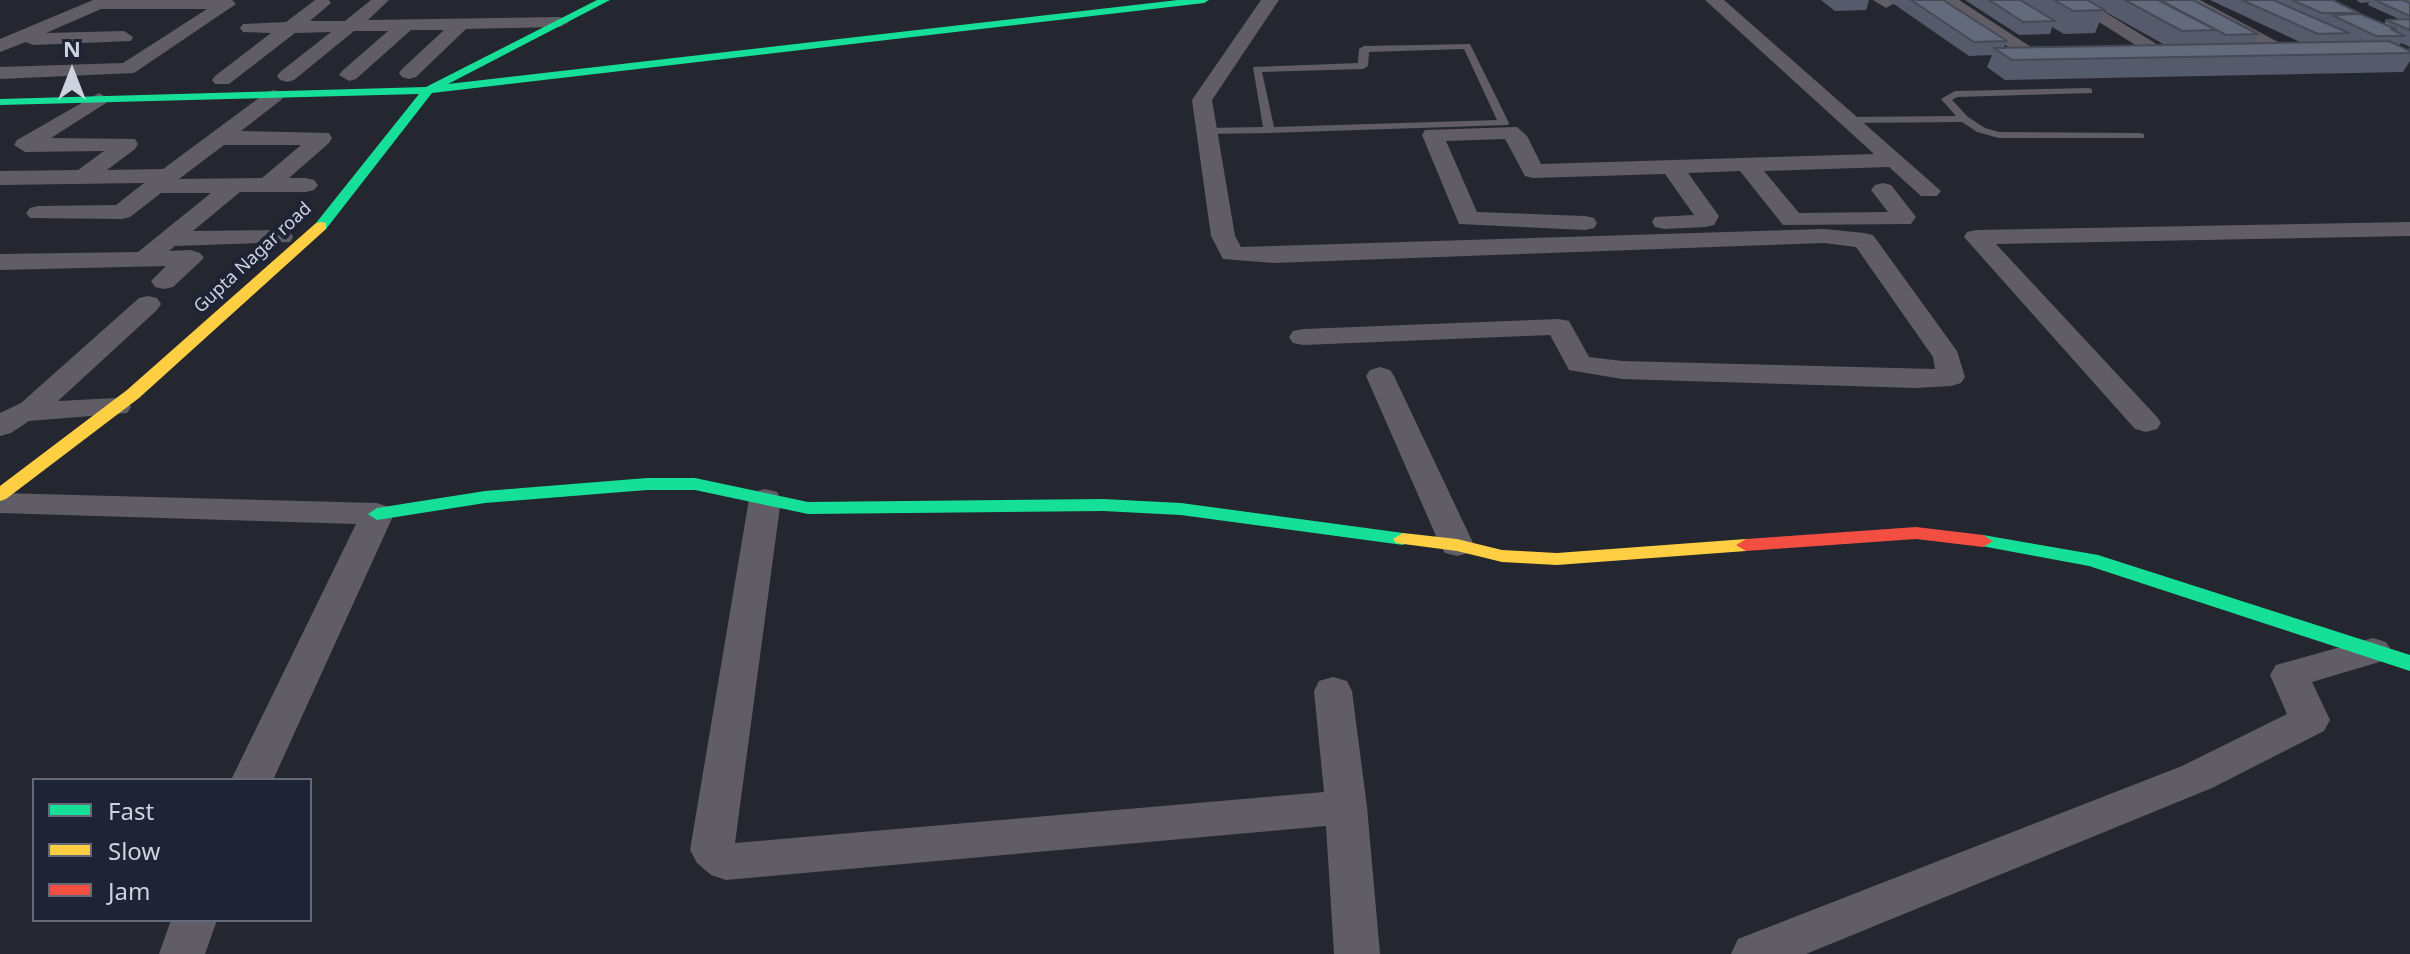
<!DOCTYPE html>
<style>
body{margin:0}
#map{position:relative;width:2410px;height:954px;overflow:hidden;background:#242730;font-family:"Noto Sans",sans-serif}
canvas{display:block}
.legend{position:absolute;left:32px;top:778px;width:280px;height:144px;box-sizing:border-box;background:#1e2436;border:2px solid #646a79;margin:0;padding:10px 14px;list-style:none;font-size:24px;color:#cdd2de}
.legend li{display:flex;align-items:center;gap:16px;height:40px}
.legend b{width:40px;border:2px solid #646a79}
.north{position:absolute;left:32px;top:32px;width:80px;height:80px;-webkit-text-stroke:6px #1e2436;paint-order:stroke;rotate:0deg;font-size:22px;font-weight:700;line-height:32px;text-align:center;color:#cdd2de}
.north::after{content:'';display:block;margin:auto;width:28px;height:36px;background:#cdd2de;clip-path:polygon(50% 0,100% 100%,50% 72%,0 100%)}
</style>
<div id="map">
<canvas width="2410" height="954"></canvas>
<ul class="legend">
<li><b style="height:10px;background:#16e098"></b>Fast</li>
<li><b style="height:10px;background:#ffcf43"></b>Slow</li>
<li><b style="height:10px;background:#f24e42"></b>Jam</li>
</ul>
<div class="north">N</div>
</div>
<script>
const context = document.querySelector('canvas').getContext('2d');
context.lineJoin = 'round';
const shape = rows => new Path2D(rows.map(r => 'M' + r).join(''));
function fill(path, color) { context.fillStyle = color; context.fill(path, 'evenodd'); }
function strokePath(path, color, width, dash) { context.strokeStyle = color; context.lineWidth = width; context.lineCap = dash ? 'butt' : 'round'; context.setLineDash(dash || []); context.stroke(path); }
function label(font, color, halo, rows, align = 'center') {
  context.font = font + ' "Noto Sans",sans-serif'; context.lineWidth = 8; context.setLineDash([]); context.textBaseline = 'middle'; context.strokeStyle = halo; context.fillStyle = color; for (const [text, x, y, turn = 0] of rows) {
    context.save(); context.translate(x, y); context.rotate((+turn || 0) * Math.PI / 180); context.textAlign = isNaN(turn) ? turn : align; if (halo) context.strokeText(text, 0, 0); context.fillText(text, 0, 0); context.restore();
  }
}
fill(shape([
 [1470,44,1509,123,1508,125,1269,133,1207,134,1202,131,1207,128,1263,127,1253,67,1358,63,1359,49,1364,46,1470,44],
 [1464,49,1497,120,1274,127,1262,72,1363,69,1368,66,1369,52,1464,49],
 [2088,88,2092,89,2092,93,1957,97,1952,100,1968,117,1985,128,1999,132,2140,133,2144,134,2144,138,1999,138,1977,132,1962,122,1849,123,1844,120,1849,117,1956,116,1941,99,1955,91,2088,88]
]), '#605d66');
fill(shape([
 [93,0,232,0,236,4,134,73,0,79,0,67,123,63,207,9,101,9,46,33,124,31,133,37,131,41,33,45,26,42,0,52,0,39,93,0],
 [315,0,329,0,331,3,310,21,345,21,371,0,389,0,368,20,560,17,569,22,560,27,466,29,416,77,409,79,402,77,399,73,402,69,444,30,411,30,356,79,349,81,339,75,342,71,388,31,354,31,294,80,287,82,280,80,277,76,280,72,331,32,295,33,229,84,215,84,212,80,215,76,271,33,243,32,240,28,243,24,286,22,315,0],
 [1261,0,1279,0,1212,100,1235,236,1241,247,1824,229,1864,233,1873,235,1957,351,1965,377,1961,383,1951,386,1915,388,1622,379,1569,370,1550,335,1303,345,1293,343,1289,337,1293,331,1303,329,1559,319,1569,321,1589,357,1622,361,1935,369,1933,357,1856,247,1824,243,1274,263,1223,259,1211,236,1192,100,1261,0],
 [1705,0,1724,0,1941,191,1937,196,1921,196,1889,167,1764,171,1799,213,1888,212,1871,190,1875,185,1883,183,1891,185,1916,217,1911,224,1783,225,1740,171,1688,173,1719,216,1714,225,1705,227,1664,229,1655,227,1652,222,1655,217,1694,215,1665,174,1533,178,1525,176,1505,139,1446,141,1477,212,1585,216,1594,218,1597,223,1594,228,1585,230,1459,224,1422,135,1425,130,1517,127,1527,136,1541,164,1874,154,1705,0],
 [1873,0,1893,0,1895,3,1886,8,1873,0],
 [1938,0,1959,0,2054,62,2051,66,2037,66,1938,0],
 [2064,0,2085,0,2181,59,2178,63,2164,63,2064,0],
 [2178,0,2200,0,2302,55,2292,61,2285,59,2178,0],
 [2399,0,2410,0,2410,6,2402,4,2399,0],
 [274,90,281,92,284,96,281,100,241,131,329,133,332,138,329,143,289,178,306,178,314,180,318,185,314,190,306,192,240,192,193,231,281,230,290,232,293,237,290,242,175,246,169,251,191,250,200,253,204,258,173,287,164,289,155,287,151,281,166,266,0,270,0,254,138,252,211,193,161,193,130,217,122,219,30,218,26,213,30,208,38,206,116,205,144,183,0,185,0,171,78,170,104,151,25,152,14,145,17,140,99,93,109,99,106,103,51,138,135,139,138,144,135,149,107,170,163,169,267,92,274,90],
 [224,145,301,145,262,178,179,179,224,145],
 [2410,222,2410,236,1996,244,2157,417,2161,423,2157,429,2146,432,2135,429,1964,237,1967,232,1976,230,2410,222],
 [148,296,157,298,161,304,157,310,58,401,116,398,127,401,131,407,127,413,29,421,11,433,0,436,0,413,21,403,139,298,148,296],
 [1380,367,1390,370,1394,376,1474,545,1469,553,1457,556,1445,553,1440,545,1366,376,1370,370,1380,367],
 [765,489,777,492,781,499,735,843,1324,792,1314,691,1319,681,1333,677,1347,681,1352,691,1367,807,1380,954,1334,954,1326,826,726,880,711,875,697,863,690,850,749,499,753,492,765,489],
 [0,493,377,503,389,507,394,514,273,780,231,780,356,524,0,513,0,493],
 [2373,638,2386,642,2392,651,2386,660,2312,682,2330,720,2324,731,2212,788,1806,954,1731,954,1738,939,2182,766,2287,714,2270,675,2276,665,2373,638],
 [171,920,217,920,205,954,159,954,171,920]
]), '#605d66');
fill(shape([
 [597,0,610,0,448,84,1178,0,1209,0,1204,3,432,93,326,229,321,230,316,229,316,223,419,94,0,105,0,99,426,87,597,0],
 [647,478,695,478,808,502,1103,499,1181,503,1403,533,1413,539,1403,545,1181,515,1103,511,808,514,695,490,647,490,485,503,377,520,368,514,377,508,485,491,647,478],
 [1983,535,2098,555,2410,655,2410,671,2089,566,1976,545,1973,541,1983,535]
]), '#16e098');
fill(shape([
 [321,222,326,223,326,229,139,398,6,499,0,501,0,486,127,390,316,223,321,222],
 [1403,533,1457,539,1502,550,1557,553,1746,539,1756,545,1746,551,1557,565,1502,562,1457,551,1396,543,1393,539,1403,533]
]), '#ffcf43');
fill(shape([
 [1916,527,1983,535,1993,541,1983,547,1916,539,1746,551,1736,545,1746,539,1916,527]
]), '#f24e42');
fill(shape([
 [1821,0,1869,0,1866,10,1835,11],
 [1888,0,1943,0,2007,41,2004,47,2165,45,2104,11,2095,33,2064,34,2052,27,2050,34,2019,35,1965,0,2193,0,2258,34,2254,43,2300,42,2210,0,2333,0,2359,13,2358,14,2384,24,2386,20,2399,19,2368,5,2369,2,2361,3,2356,0,2403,0,2410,3,2410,61,2403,72,2005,80,1987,67,1992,55,1969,56],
 [2401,43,2410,47,2408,50,2399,46]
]), '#555b6a');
const building = shape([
 [1911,0,1943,0,2007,41,1974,42,1911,0],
 [1989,0,2020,0,2055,21,2023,22,1989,0],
 [2054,0,2087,0,2105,10,2073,11,2054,0],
 [2125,0,2158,0,2216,30,2182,31,2125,0],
 [2160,0,2193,0,2258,34,2226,35,2160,0],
 [2242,0,2273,0,2349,33,2318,34,2242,0],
 [2292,0,2333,0,2359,13,2322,13,2292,0],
 [2375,0,2403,0,2410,3,2410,16,2375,0],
 [2360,14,2396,29,2391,29,2405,36,2376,36,2332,15,2360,14],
 [2410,19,2410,30,2386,20,2410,19],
 [2389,41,2410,51,2410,53,2012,60,1994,48,2389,41]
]);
fill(building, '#636a7b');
strokePath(building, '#454a56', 2);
label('18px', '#cdd2de', '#1e2436', [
 ["Gupta Nagar road",253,258,-43]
]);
</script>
